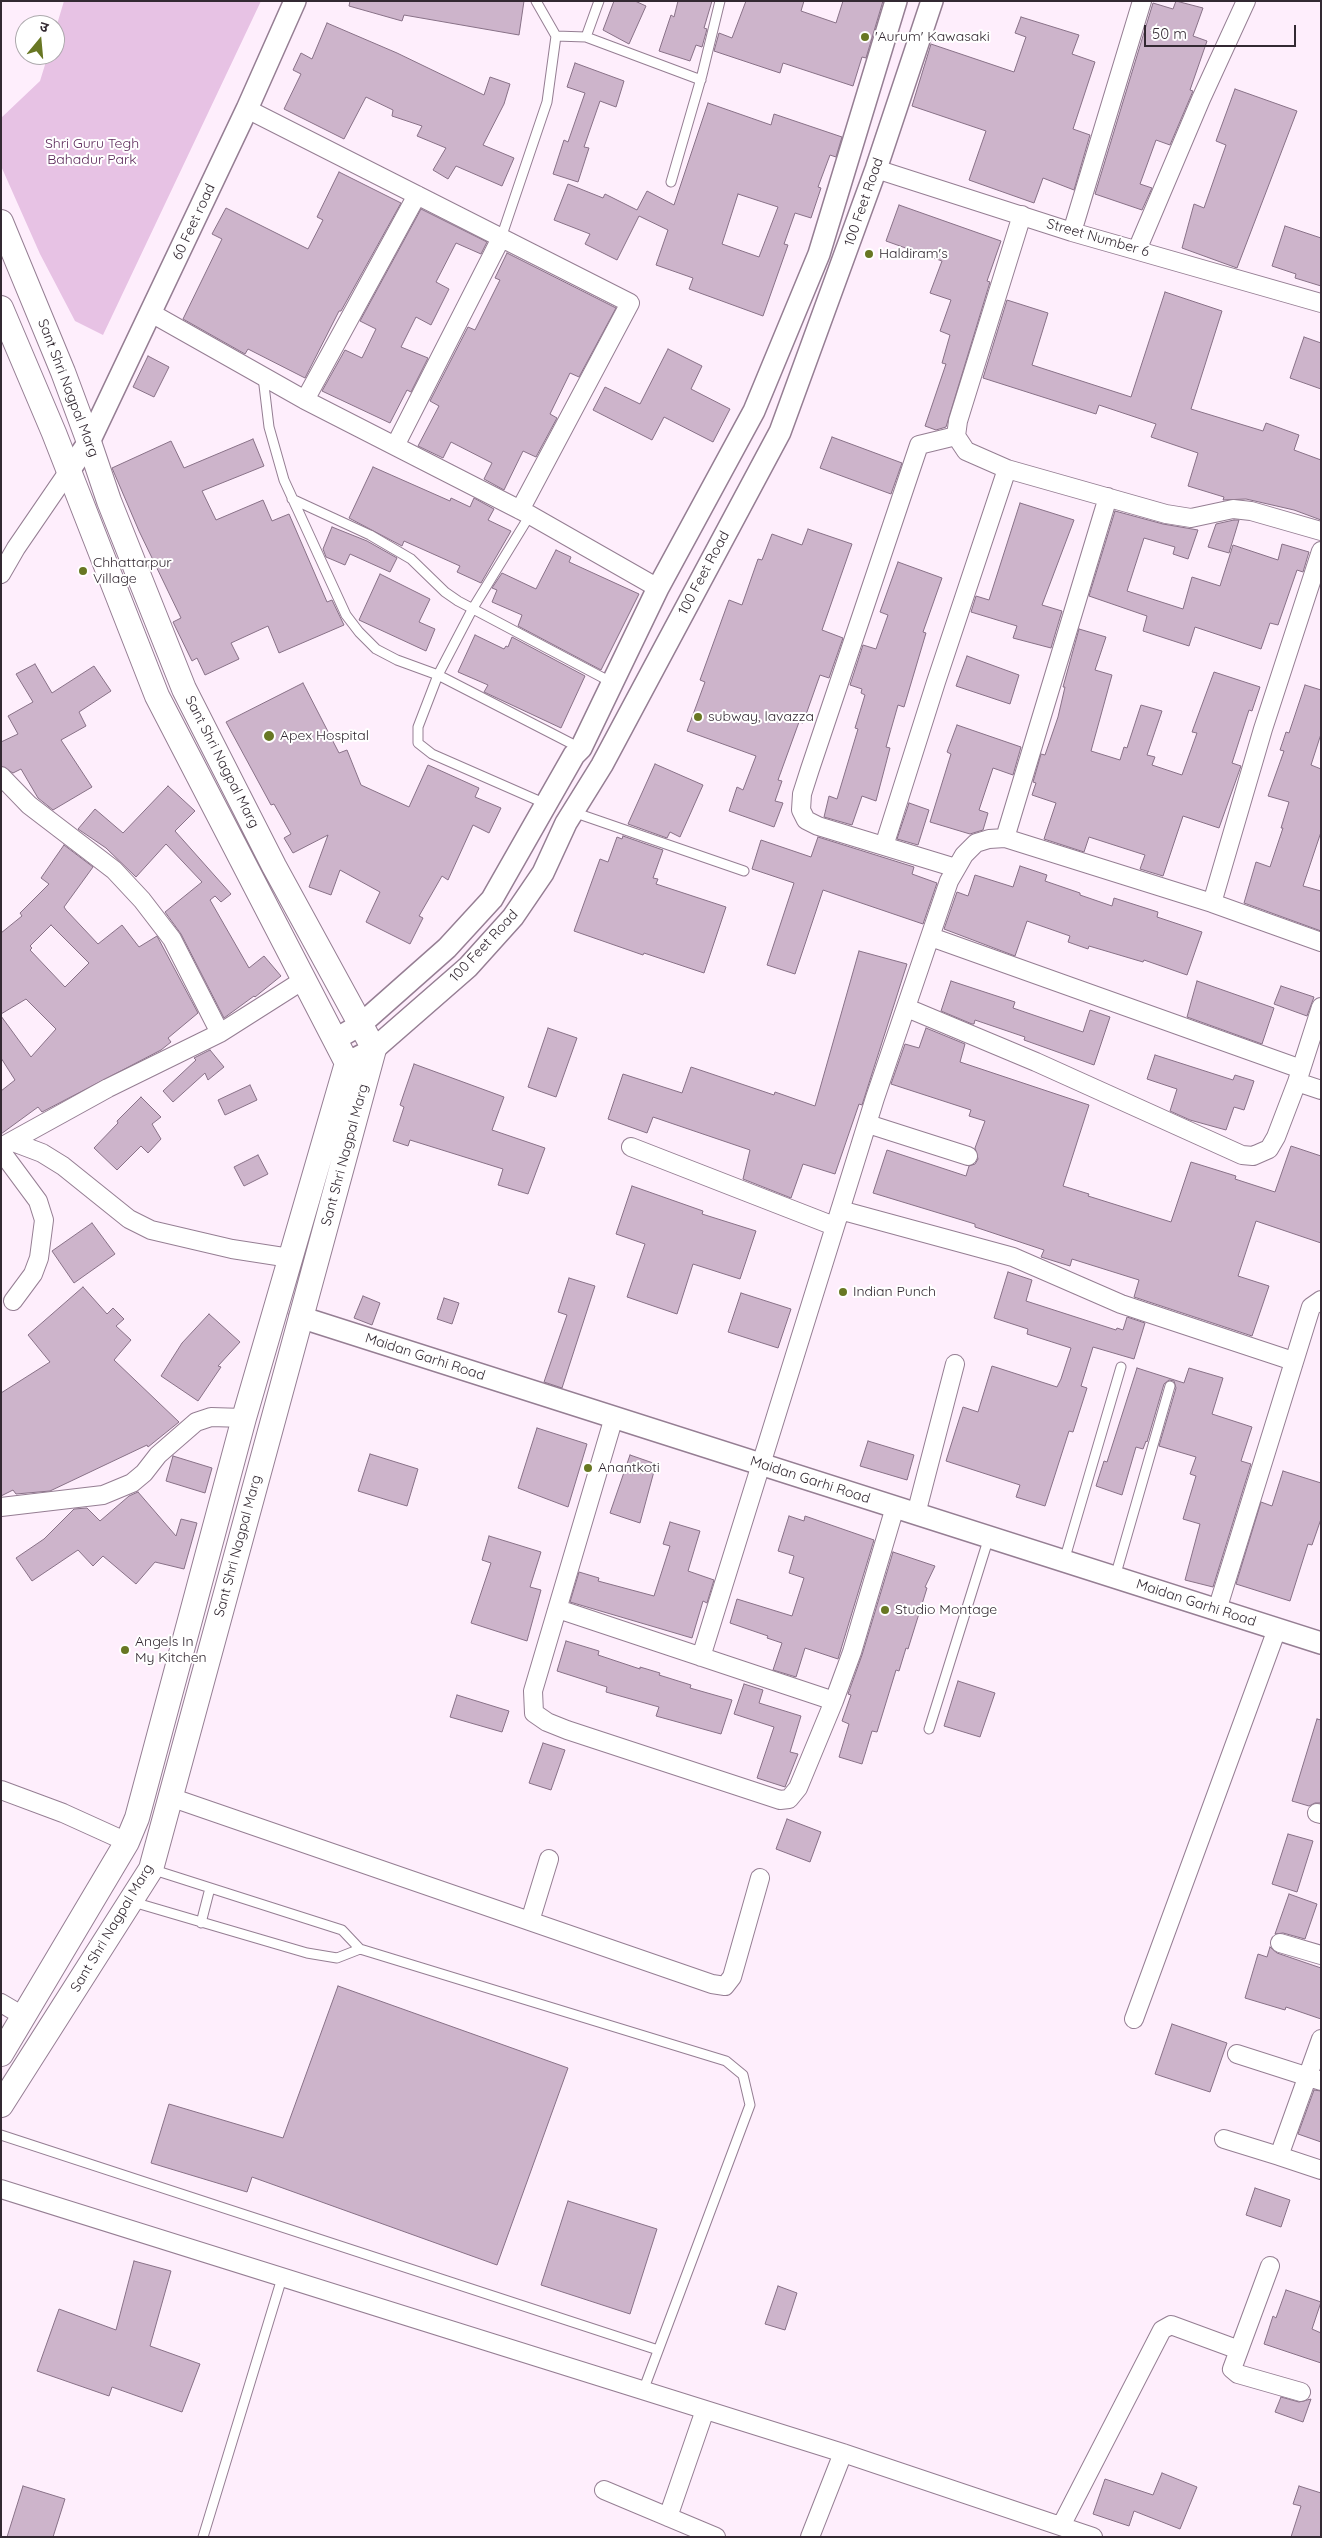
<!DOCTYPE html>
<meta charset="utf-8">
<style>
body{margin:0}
#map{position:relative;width:1322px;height:2538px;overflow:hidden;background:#feeefc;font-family:Quicksand,"Noto Sans Devanagari",sans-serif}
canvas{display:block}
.frame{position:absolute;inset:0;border:2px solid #332932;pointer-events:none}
.north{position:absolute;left:15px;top:15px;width:50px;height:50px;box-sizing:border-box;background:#fff;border:1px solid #ada9ad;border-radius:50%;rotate:17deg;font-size:14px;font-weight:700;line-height:20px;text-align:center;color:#332932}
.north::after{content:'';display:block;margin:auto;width:18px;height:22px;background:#687723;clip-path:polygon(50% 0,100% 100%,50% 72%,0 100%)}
.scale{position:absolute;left:1144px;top:25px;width:152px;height:22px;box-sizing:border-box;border:2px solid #332932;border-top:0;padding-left:6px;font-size:15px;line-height:18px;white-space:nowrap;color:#332932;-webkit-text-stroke:4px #fff;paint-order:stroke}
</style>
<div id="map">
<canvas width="1322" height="2538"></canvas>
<div class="frame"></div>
<div class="north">उ</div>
<div class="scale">50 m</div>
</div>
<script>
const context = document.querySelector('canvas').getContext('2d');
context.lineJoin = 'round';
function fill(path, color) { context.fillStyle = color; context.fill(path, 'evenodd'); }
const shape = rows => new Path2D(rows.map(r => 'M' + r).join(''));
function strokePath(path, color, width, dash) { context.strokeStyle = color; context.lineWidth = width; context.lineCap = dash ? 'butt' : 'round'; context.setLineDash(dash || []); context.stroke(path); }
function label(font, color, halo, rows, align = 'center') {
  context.font = font + ' Quicksand,sans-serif'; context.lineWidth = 4; context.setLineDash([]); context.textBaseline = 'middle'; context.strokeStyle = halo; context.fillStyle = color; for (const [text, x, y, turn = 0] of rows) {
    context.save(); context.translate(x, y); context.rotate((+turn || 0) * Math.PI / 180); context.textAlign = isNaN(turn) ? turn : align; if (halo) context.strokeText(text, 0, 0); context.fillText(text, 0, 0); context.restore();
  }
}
fill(shape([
 [64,1,261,1,103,335,75,321,40,254,1,166,1,118,40,81,48,55,55,55,55,31]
]), '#e7c2e4');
const building = shape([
 [350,1,524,1,519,35,404,15,402,21,349,6,350,1],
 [614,1,635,1,646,6,629,44,603,30,614,1],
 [678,1,712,1,704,28,707,29,702,47,696,45,690,61,659,51,671,15,674,17,678,1],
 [746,1,804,1,801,11,836,23,843,1,883,1,866,58,862,57,853,86,783,63,780,73,714,51,719,33,732,38,746,1],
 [1176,1,1203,8,1193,36,1207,41,1190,90,1193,91,1170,145,1156,140,1140,184,1152,188,1142,210,1095,194,1153,3,1173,9,1176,1],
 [1021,17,1079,35,1072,54,1095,62,1073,129,1090,135,1074,190,1043,178,1034,203,969,180,986,131,912,106,931,44,1014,72,1026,37,1015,33,1021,17],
 [327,23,397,53,484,95,490,77,510,84,504,104,483,145,514,158,502,186,456,166,448,179,433,170,446,148,417,136,422,126,392,116,393,110,366,97,344,139,284,109,301,74,293,70,301,53,312,59,327,23],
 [575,63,624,81,616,107,600,101,584,147,589,148,578,182,553,174,564,140,568,142,585,93,567,87,575,63],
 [1235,89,1297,111,1237,268,1182,248,1194,204,1204,208,1226,145,1216,141,1235,89],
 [708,103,771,125,774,114,842,137,836,157,830,155,818,187,821,188,811,218,795,213,784,244,788,245,763,316,689,289,693,278,656,265,668,230,639,216,617,260,585,244,590,234,554,220,568,184,603,198,605,194,637,210,647,191,674,205,708,103],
 [738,194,778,207,759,257,722,244,738,194],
 [339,172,401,203,341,311,339,311,305,378,248,349,245,354,183,319,222,239,212,234,226,208,308,249,323,220,317,217,339,172],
 [899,205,1001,241,987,281,990,282,946,427,936,430,925,426,946,364,942,363,950,335,940,331,951,300,930,293,942,261,886,241,899,205],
 [421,209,487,242,481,254,456,243,436,282,449,289,431,325,416,317,401,347,428,358,411,392,407,390,390,423,322,391,345,350,362,358,376,329,360,321,421,209],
 [1285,226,1321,238,1321,286,1295,278,1296,274,1272,266,1285,226],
 [507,253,616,308,579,377,570,373,550,414,557,418,536,457,523,451,504,490,484,479,492,463,451,442,443,458,418,446,439,406,430,401,468,327,475,330,500,280,495,278,507,253],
 [1165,292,1222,311,1191,409,1263,431,1266,423,1299,435,1294,450,1321,460,1321,520,1294,510,1246,499,1223,500,1224,497,1188,486,1198,453,1151,437,1156,424,1099,405,1096,414,983,378,1007,300,1048,313,1032,365,1131,397,1165,292],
 [1304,337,1321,343,1321,389,1290,378,1304,337],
 [668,349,702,366,691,389,730,409,713,442,664,417,652,440,593,410,605,387,640,404,668,349],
 [148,356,169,367,154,397,133,387,148,356],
 [832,437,902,463,891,494,820,468,832,437],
 [253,439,264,466,202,491,216,520,263,500,272,521,289,514,327,602,332,600,344,625,279,653,268,626,231,643,239,659,205,675,197,658,192,661,173,622,181,618,139,531,112,468,171,441,184,468,253,439],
 [373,467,450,501,451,498,470,507,474,498,494,509,488,520,511,531,481,583,457,572,460,566,404,541,402,546,349,518,373,467],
 [1020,503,1074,520,1042,605,1062,611,1051,648,1013,638,1017,626,971,612,976,596,989,600,1020,503],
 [1115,511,1163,524,1198,530,1188,559,1173,554,1175,547,1144,538,1127,591,1183,609,1192,577,1220,586,1233,545,1278,560,1282,544,1309,552,1303,572,1297,570,1278,625,1270,623,1261,649,1195,627,1189,646,1143,631,1147,616,1089,596,1115,511],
 [1234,520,1239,520,1229,553,1208,547,1216,524,1234,520],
 [332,527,367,541,397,558,390,572,350,554,345,565,326,557,323,549,332,527],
 [808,529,852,544,822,630,843,638,829,678,820,675,803,723,799,722,778,780,782,781,775,801,783,803,774,827,729,811,737,787,743,790,756,756,687,731,705,682,700,680,729,600,742,605,758,559,762,560,772,534,802,545,808,529],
 [556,550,571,557,569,562,639,594,601,670,518,626,522,615,492,602,497,590,492,588,502,573,536,589,556,550],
 [898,562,942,578,923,632,926,633,904,707,898,705,886,747,890,748,876,801,862,796,852,825,824,817,829,796,837,799,858,729,855,728,865,695,861,693,862,689,850,685,863,645,876,649,888,615,880,612,898,562],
 [380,574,430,599,419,622,435,629,426,651,359,620,380,574],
 [1079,629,1106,637,1095,670,1112,675,1091,751,1120,760,1124,747,1127,748,1141,705,1162,711,1147,755,1155,757,1152,765,1182,775,1197,733,1192,732,1214,672,1260,687,1252,711,1249,710,1232,763,1241,766,1219,828,1183,816,1163,876,1140,869,1145,855,1089,837,1084,852,1044,839,1056,803,1032,795,1036,783,1033,782,1041,754,1045,755,1058,717,1065,687,1063,687,1079,629],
 [475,635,504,649,506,646,508,647,512,637,585,676,561,728,484,692,488,685,458,672,475,635],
 [967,656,1019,675,1010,704,956,686,967,656],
 [35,664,52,693,94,666,111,691,79,712,86,726,61,740,92,787,53,810,38,798,21,769,13,773,1,766,1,742,18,734,8,716,33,702,16,674,35,664],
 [303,683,339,753,347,750,361,785,409,807,428,765,479,788,475,797,501,808,489,833,473,825,448,880,442,876,419,916,423,918,410,944,366,922,380,892,340,870,331,895,309,887,328,835,293,853,284,838,291,834,274,804,271,805,226,722,303,683],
 [1305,685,1321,690,1321,734,1311,765,1321,769,1321,832,1303,886,1321,891,1321,931,1244,903,1256,862,1270,867,1283,828,1281,828,1289,802,1268,796,1284,751,1280,750,1286,732,1289,733,1305,685],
 [957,725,1021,747,1013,775,993,768,979,810,988,813,983,830,970,834,930,822,951,754,947,752,957,725],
 [655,764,703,785,680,837,670,832,667,838,628,824,655,764],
 [168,786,195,811,175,831,231,894,221,902,215,896,210,900,249,968,264,956,281,976,255,997,254,996,224,1018,181,934,165,912,202,882,166,844,136,877,106,848,78,829,95,809,123,833,168,786],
 [909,803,929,810,918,845,897,839,909,803],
 [623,836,663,850,653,878,658,879,656,884,726,907,704,973,644,953,643,955,574,931,600,859,608,862,617,837,622,839,623,836],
 [818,837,914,867,912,874,937,883,923,924,823,890,795,974,767,965,794,883,752,869,761,840,811,857,818,837],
 [64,845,93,867,64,907,66,910,98,944,122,925,139,947,157,936,198,1013,168,1038,171,1042,161,1050,42,1112,38,1107,1,1134,1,1091,15,1080,1,1058,1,1016,31,1057,56,1029,26,999,1,1014,1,933,22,916,20,913,49,884,41,878,64,845],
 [51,925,89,963,65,987,30,950,32,948,30,946,51,925],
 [1020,866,1047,875,1045,881,1080,893,1080,895,1112,906,1114,898,1158,912,1157,917,1202,932,1187,975,1144,960,1143,962,1089,946,1088,949,1068,942,1070,936,1027,921,1015,956,944,929,957,892,968,896,975,875,1013,887,1020,866],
 [859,951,907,964,862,1105,859,1104,835,1174,803,1164,791,1198,743,1179,750,1150,653,1117,647,1133,608,1119,623,1074,682,1093,691,1067,774,1095,775,1092,815,1106,859,951],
 [951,981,1015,1002,1013,1008,1083,1032,1090,1010,1110,1017,1094,1065,1024,1040,1025,1037,975,1020,974,1024,972,1024,941,1011,951,981],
 [1197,981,1274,1008,1262,1044,1187,1017,1197,981],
 [1281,986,1314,997,1307,1016,1274,1004,1281,986],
 [548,1028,577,1038,556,1097,528,1087,548,1028],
 [926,1028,965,1044,960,1062,1089,1105,1063,1186,1089,1194,1088,1196,1171,1222,1191,1162,1236,1176,1235,1179,1275,1192,1291,1146,1321,1156,1321,1243,1256,1221,1238,1276,1269,1286,1252,1336,1134,1297,1139,1280,1072,1259,1070,1266,1041,1257,1044,1250,975,1227,975,1224,873,1193,887,1150,966,1176,969,1166,975,1164,978,1159,975,1148,985,1121,969,1116,971,1110,891,1084,905,1044,919,1048,926,1028],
 [210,1050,224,1067,208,1080,205,1073,173,1102,163,1091,196,1060,194,1058,210,1050],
 [1155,1055,1233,1080,1235,1075,1254,1081,1244,1110,1234,1107,1226,1130,1190,1120,1170,1111,1177,1089,1147,1079,1155,1055],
 [414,1064,504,1097,492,1130,545,1148,528,1194,498,1185,503,1169,410,1140,408,1146,393,1141,404,1107,400,1105,414,1064],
 [250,1085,257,1100,225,1115,218,1100,250,1085],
 [141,1097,161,1117,152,1124,161,1139,148,1153,141,1146,117,1170,94,1148,118,1123,117,1121,141,1097],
 [258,1155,268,1174,244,1186,234,1167,258,1155],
 [632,1186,703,1211,702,1214,756,1231,740,1279,693,1264,677,1314,627,1297,645,1244,616,1234,632,1186],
 [92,1223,115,1254,74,1283,52,1251,92,1223],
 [1008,1272,1032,1280,1026,1301,1116,1330,1117,1328,1123,1330,1127,1317,1145,1323,1134,1359,1093,1347,1081,1386,1087,1388,1073,1432,1069,1431,1045,1506,1016,1497,1020,1485,946,1461,963,1407,978,1412,992,1366,1057,1387,1061,1379,1071,1348,1027,1334,1028,1329,994,1318,1008,1272],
 [569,1278,595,1286,562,1388,544,1382,567,1315,558,1312,569,1278],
 [83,1287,107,1314,113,1308,124,1319,116,1326,131,1340,114,1360,179,1422,148,1447,147,1445,50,1491,16,1494,13,1490,1,1496,1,1393,50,1362,28,1335,83,1287],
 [741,1293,791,1309,778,1348,728,1332,741,1293],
 [363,1296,380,1303,372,1325,354,1318,363,1296],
 [444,1298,459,1303,452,1324,437,1319,444,1298],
 [209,1314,240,1342,218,1366,221,1367,198,1401,161,1376,182,1343,209,1314],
 [1137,1368,1184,1383,1189,1368,1223,1378,1212,1414,1252,1427,1241,1461,1251,1464,1213,1587,1185,1580,1200,1524,1183,1519,1196,1476,1190,1474,1196,1457,1159,1446,1176,1388,1174,1381,1169,1380,1164,1384,1147,1442,1146,1441,1143,1449,1136,1447,1122,1495,1096,1486,1104,1461,1107,1462,1137,1368],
 [537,1428,587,1444,568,1507,518,1488,537,1428],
 [868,1441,914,1455,907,1480,860,1466,868,1441],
 [370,1454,418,1469,407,1506,358,1491,370,1454],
 [630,1455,656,1464,640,1523,610,1513,630,1455],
 [173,1456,212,1468,205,1493,166,1481,173,1456],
 [1283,1471,1321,1483,1321,1519,1312,1545,1308,1544,1290,1601,1236,1584,1261,1502,1272,1506,1283,1471],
 [138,1492,176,1536,181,1519,197,1523,184,1569,155,1562,136,1584,103,1556,93,1566,78,1550,32,1581,16,1558,44,1539,74,1509,87,1508,100,1521,129,1496,138,1492],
 [789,1516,804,1521,805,1516,874,1540,838,1659,805,1648,796,1677,773,1670,782,1643,767,1638,768,1636,730,1623,737,1599,792,1616,804,1578,789,1573,794,1556,778,1551,789,1516],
 [670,1522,700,1531,688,1571,714,1580,707,1603,703,1601,692,1638,570,1602,579,1572,599,1578,598,1581,654,1596,670,1546,663,1544,670,1522],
 [489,1536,541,1552,530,1587,541,1590,527,1641,471,1623,491,1563,482,1560,489,1536],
 [893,1552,935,1566,925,1587,927,1588,908,1649,906,1648,899,1671,896,1670,877,1732,872,1731,862,1764,839,1757,849,1724,842,1721,851,1695,848,1694,862,1655,893,1552],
 [566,1641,599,1651,598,1655,640,1669,640,1667,660,1673,659,1675,691,1685,690,1688,732,1700,721,1734,656,1716,659,1707,606,1692,607,1687,557,1671,566,1641],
 [958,1681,995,1693,980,1737,944,1726,958,1681],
 [744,1684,763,1690,759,1703,801,1716,790,1752,798,1754,785,1787,757,1778,774,1727,734,1714,744,1684],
 [457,1695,509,1711,502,1732,450,1717,457,1695],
 [1317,1719,1321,1720,1321,1803,1315,1803,1309,1806,1292,1801,1317,1719],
 [543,1743,565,1750,551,1790,529,1783,543,1743],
 [787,1819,821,1832,810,1862,776,1849,787,1819],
 [1288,1834,1313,1841,1297,1892,1272,1884,1288,1834],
 [1289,1894,1317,1904,1305,1939,1283,1933,1275,1934,1289,1894],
 [1270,1947,1277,1953,1321,1968,1321,2019,1286,2007,1285,2010,1245,1998,1258,1954,1267,1957,1270,1947],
 [338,1986,568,2068,497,2265,252,2177,247,2192,151,2163,169,2104,283,2138,338,1986],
 [1172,2024,1227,2043,1210,2092,1155,2074,1172,2024],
 [1314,2090,1321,2091,1321,2142,1298,2134,1314,2090],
 [1255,2188,1290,2200,1281,2227,1246,2215,1255,2188],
 [568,2201,657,2229,630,2314,541,2285,568,2201],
 [134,2261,171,2271,150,2346,200,2364,182,2412,112,2387,109,2396,37,2371,59,2309,116,2330,134,2261],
 [778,2286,797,2293,785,2330,765,2324,778,2286],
 [1286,2290,1321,2302,1312,2329,1321,2333,1321,2363,1264,2344,1273,2316,1276,2318,1286,2290],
 [1281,2397,1299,2402,1311,2399,1303,2422,1275,2412,1281,2397],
 [1162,2473,1197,2487,1180,2529,1134,2511,1129,2526,1093,2514,1105,2479,1153,2495,1162,2473],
 [23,2486,65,2499,53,2537,7,2537,23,2486],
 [1299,2486,1321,2493,1321,2537,1291,2537,1301,2506,1293,2504,1299,2486]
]);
fill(building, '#cdb4cb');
strokePath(building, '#887187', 1);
const service = shape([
 [536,1,556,36,586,37,701,80],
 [586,37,599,1],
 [671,182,702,75,720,1],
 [501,238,547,102,556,36],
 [263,377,269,427,284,480,346,615,359,632,376,649,397,660,438,675,580,748],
 [292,499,370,535,411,559,445,592,458,601,611,682],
 [530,515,473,608,438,675,418,727,418,743,432,754,546,804],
 [573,812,744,871],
 [1064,1561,1121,1367],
 [1115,1577,1170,1386],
 [929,1729,989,1537],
 [151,1869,342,1930,360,1949,726,2061,743,2075,750,2105,643,2391],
 [133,1902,307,1953,337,1958,360,1949],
 [201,1923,210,1888],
 [1,2135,658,2350],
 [203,2537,282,2278]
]);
const minor = shape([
 [247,109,630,303,520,510],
 [876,169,1072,232,1321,303],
 [1022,215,958,421,956,436,966,451,1007,469,1166,514,1191,518,1233,509,1251,511,1321,531],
 [1072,232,1142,1],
 [1137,250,1201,99,1246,1],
 [151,313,305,400,530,515,658,588],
 [305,400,417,195],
 [956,436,919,445,810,769,802,794,801,810,806,820,818,826,956,868],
 [395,446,501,238],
 [1,574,16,548,68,472],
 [1,776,29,805,114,870,142,900,172,939,220,1033],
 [1005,838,1108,497],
 [884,846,936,682,1007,469],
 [1212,903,1263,729,1321,551],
 [931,937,1301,1069],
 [907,1008,1036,1062,1242,1155,1253,1156,1269,1149,1276,1137,1297,1082,1321,1007],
 [1297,1082,1321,1090],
 [868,1124,968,1156],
 [13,1142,42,1153,63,1166,129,1219,151,1230,232,1249,290,1258],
 [1,1147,108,1088,220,1033,305,979],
 [631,1147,834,1226],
 [1,1151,38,1201,44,1220,39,1258,33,1274,13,1301],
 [840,1210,1013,1257,1121,1304,1293,1361],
 [614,1417,533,1691,534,1713,547,1722,567,1730,780,1800,789,1799,798,1788,834,1701,852,1652,895,1507],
 [1,1507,103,1495,132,1483,144,1473,158,1455,196,1422,211,1417,244,1418],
 [916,1514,955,1364],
 [558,1609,834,1701],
 [1217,1610,1311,1307,1321,1300],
 [701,1657,875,1098,949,881,964,855,976,843,989,839,1005,838,1212,903,1321,942],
 [1,1790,63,1813,127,1842],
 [170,1797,712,1984,725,1986,732,1977,760,1878],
 [1317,1813,1321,1814],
 [530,1921,549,1859],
 [1280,1943,1321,1955],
 [1,2003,23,2016],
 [1134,2019,1277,1629],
 [1237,2054,1321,2081],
 [1224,2139,1279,2156,1321,2039],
 [1279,2156,1321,2170],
 [1,2189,843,2453,1093,2537],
 [1239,2350,1232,2369,1238,2374,1301,2392],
 [604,2490,716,2537],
 [668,2517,705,2410],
 [1061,2526,1162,2330,1171,2325,1239,2350,1270,2266],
 [810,2537,843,2453]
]);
const tertiary = shape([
 [68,472,89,442,247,109,295,1],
 [336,1039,360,1025,447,948,492,899,574,755,581,748,658,588,754,411,819,254,896,1],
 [347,1063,374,1049,468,967,513,917,543,873,566,823,602,765,780,432,876,169,932,1],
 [300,1317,1321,1643]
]);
const secondary = shape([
 [1,222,63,372,89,442,109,501,184,689,274,866,374,1049,151,1869,1,2105],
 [1,308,54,433,157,696,347,1063,244,1418,137,1818,127,1842,1,2054]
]);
strokePath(service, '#957e93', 11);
strokePath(minor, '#957e93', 20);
strokePath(tertiary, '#957e93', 24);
strokePath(secondary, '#957e93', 26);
strokePath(service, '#fff', 9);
strokePath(minor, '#fff', 18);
strokePath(tertiary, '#fff', 21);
strokePath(secondary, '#fff', 24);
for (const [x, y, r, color] of [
 [865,37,5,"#687723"],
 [869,254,5,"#687723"],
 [83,571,5,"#687723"],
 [698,717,5,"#687723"],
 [269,736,6,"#687723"],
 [843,1292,5,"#687723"],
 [588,1468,5,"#687723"],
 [885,1610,5,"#687723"],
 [125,1650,5,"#687723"]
]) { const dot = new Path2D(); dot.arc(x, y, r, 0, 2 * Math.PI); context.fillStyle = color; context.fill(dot); strokePath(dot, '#fff', 2); }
label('14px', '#332932', '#fff', [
 ["'Aurum' Kawasaki",875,37],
 ["Haldiram's",879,254],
 ["Chhattarpur",93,563],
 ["Village",93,579],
 ["subway, lavazza",708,717],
 ["Apex Hospital",280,736],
 ["Indian Punch",853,1292],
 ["Anantkoti",598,1468],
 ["Studio Montage",895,1610],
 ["Angels In",135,1642],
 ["My Kitchen",135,1658]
], 'left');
label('14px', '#5d2a5b', '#fff', [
 ["Shri Guru Tegh",92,144],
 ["Bahadur Park",92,160]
]);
label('14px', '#332932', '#fff', [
 ["100 Feet Road",864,202,-71],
 ["60 Feet road",194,222,-65],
 ["Street Number 6",1098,238,16],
 ["Sant Shri Nagpal Marg",68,388,69],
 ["100 Feet Road",704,573,-62],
 ["Sant Shri Nagpal Marg",222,762,63],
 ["100 Feet Road",484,946,-47],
 ["Sant Shri Nagpal Marg",345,1155,-75],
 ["Maidan Garhi Road",425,1357,18],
 ["Maidan Garhi Road",810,1480,18],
 ["Sant Shri Nagpal Marg",238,1546,-75],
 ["Maidan Garhi Road",1196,1603,18],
 ["Sant Shri Nagpal Marg",112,1928,-59]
]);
</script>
